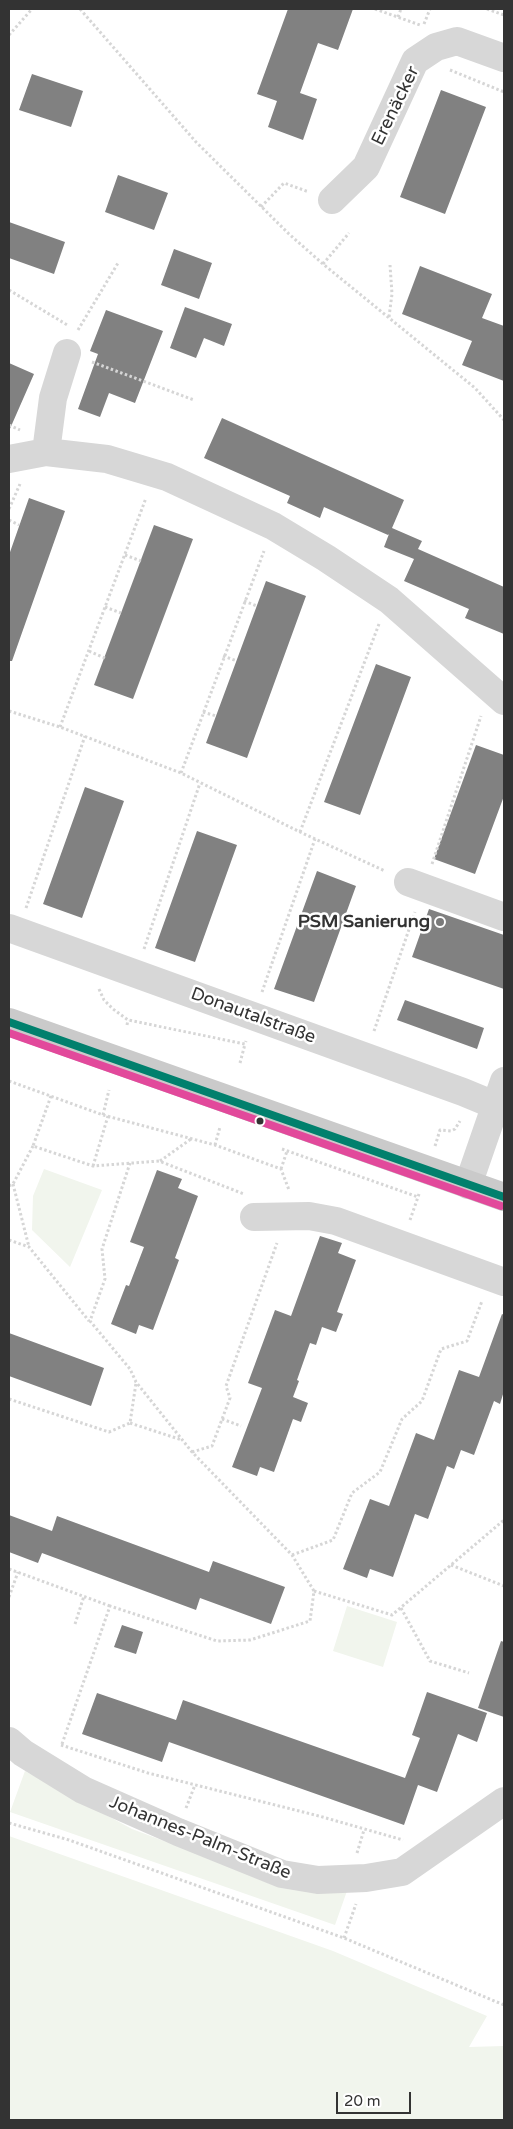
<!DOCTYPE html>
<meta charset="utf-8">
<style>
body{margin:0}
#map{position:relative;width:513px;height:2129px;overflow:hidden;background:#fff;font-family:"Varela Round",sans-serif}
canvas{display:block}
.frame{position:absolute;inset:0;border:10px solid #333;pointer-events:none}
.scale{position:absolute;left:336px;top:2092px;width:75px;height:22px;box-sizing:border-box;border:2px solid #333;border-top:0;padding-left:6px;font-size:15px;line-height:18px;white-space:nowrap;color:#333;-webkit-text-stroke:4px #fff;paint-order:stroke}
</style>
<div id="map">
<canvas width="513" height="2129"></canvas>
<div class="frame"></div>
<div class="scale">20 m</div>
</div>
<script>
const context = document.querySelector('canvas').getContext('2d');
context.lineJoin = 'round';
function fill(path, color) { context.fillStyle = color; context.fill(path, 'evenodd'); }
const shape = rows => new Path2D(rows.map(r => 'M' + r).join(''));
function strokePath(path, color, width, dash) { context.strokeStyle = color; context.lineWidth = width; context.lineCap = dash ? 'butt' : 'round'; context.setLineDash(dash || []); context.stroke(path); }
function label(font, color, halo, rows, align = 'center') {
  context.font = font + ' "Varela Round",sans-serif'; context.lineWidth = 5; context.setLineDash([]); context.textBaseline = 'middle'; context.strokeStyle = halo; context.fillStyle = color; for (const [text, x, y, turn = 0] of rows) {
    context.save(); context.translate(x, y); context.rotate((+turn || 0) * Math.PI / 180); context.textAlign = isNaN(turn) ? turn : align; if (halo) context.strokeText(text, 0, 0); context.fillText(text, 0, 0); context.restore();
  }
}
fill(shape([
 [44,1169,102,1190,70,1267,32,1230,33,1196],
 [347,1606,397,1622,383,1667,333,1651],
 [25,1771,132,1829,228,1865,347,1891,335,1925,10,1812],
 [9,1836,333,1951,487,2016,469,2047,504,2046,504,2120,9,2120]
]), '#f1f5ed');
fill(shape([
 [288,9,353,9,338,50,318,43,300,93,317,99,303,140,268,127,277,101,257,94],
 [32,74,83,91,71,127,19,110],
 [441,90,486,107,445,214,400,197],
 [118,175,168,193,154,230,105,212],
 [9,222,65,242,54,274,9,258],
 [174,249,212,263,199,299,161,285],
 [420,266,492,294,482,318,504,326,504,381,462,365,472,341,402,314],
 [185,307,232,324,224,346,204,338,196,358,170,348],
 [106,310,163,331,135,403,109,393,100,417,78,409,98,354,90,351],
 [9,363,34,374,9,431],
 [222,418,404,500,392,528,422,541,418,549,504,587,504,634,465,618,469,609,404,581,414,559,384,547,389,534,388,535,324,507,320,518,287,503,290,496,204,458],
 [29,498,65,511,12,661,9,661,9,555],
 [154,525,193,539,133,699,94,685],
 [266,581,306,596,247,758,206,743],
 [376,664,411,677,360,815,324,802],
 [476,745,504,755,504,796,475,874,434,859],
 [85,787,124,801,82,918,43,904],
 [197,831,237,845,195,962,155,948],
 [317,871,356,886,314,1002,274,989],
 [429,909,504,935,504,989,412,957],
 [405,1000,484,1028,477,1049,397,1020],
 [157,1170,182,1179,178,1188,198,1196,175,1258,179,1260,153,1330,139,1325,136,1334,111,1324,126,1285,129,1286,144,1247,130,1242],
 [320,1236,342,1243,338,1253,356,1260,337,1312,343,1314,336,1332,322,1327,316,1345,310,1343,297,1380,299,1381,293,1397,308,1403,301,1422,293,1419,274,1472,260,1467,257,1476,232,1467,262,1388,248,1383,275,1310,291,1316],
 [502,1314,504,1315,504,1391,500,1404,494,1401,474,1455,461,1450,454,1469,447,1466,428,1519,415,1514,393,1577,370,1569,367,1578,343,1569,370,1499,389,1506,416,1433,434,1440,459,1370,479,1377],
 [9,1333,104,1368,91,1406,9,1376],
 [9,1515,52,1531,57,1516,209,1572,213,1561,285,1587,271,1624,200,1598,196,1610,42,1553,38,1563,9,1552],
 [122,1625,143,1632,136,1654,114,1647],
 [501,1641,504,1642,504,1717,478,1708],
 [427,1692,487,1713,477,1742,458,1734,437,1792,418,1785,404,1825,169,1742,162,1762,82,1734,97,1693,176,1720,183,1700,405,1778,420,1738,412,1735]
]), '#818181');
strokePath(shape([
 [80,9,196,142,289,234,323,264,475,388,504,420],
 [375,9,420,25],
 [487,9,504,15],
 [398,17,401,9],
 [424,24,430,9],
 [9,35,32,9],
 [450,70,504,92],
 [261,207,284,183,309,192],
 [323,264,349,233],
 [9,290,69,326],
 [389,317,392,294,390,265],
 [78,330,118,263],
 [92,362,194,400],
 [9,425,20,430],
 [9,509,20,484],
 [9,520,19,525],
 [125,555,141,561],
 [244,601,257,606],
 [105,607,121,613],
 [89,651,105,658],
 [223,656,237,661],
 [9,711,60,727,181,773,300,832,385,871],
 [203,712,216,716],
 [60,727,146,498],
 [181,773,264,551],
 [300,832,379,624],
 [432,864,481,716],
 [26,908,85,736],
 [144,949,200,783],
 [99,989,104,1000,113,1009,128,1020,245,1044,246,1041],
 [262,992,315,839],
 [127,1025,128,1020],
 [374,1031,415,912],
 [240,1063,245,1044],
 [9,1081,103,1115,215,1145,281,1169,289,1190],
 [51,1096,33,1146,93,1166,159,1161,244,1194],
 [103,1115,109,1090],
 [215,1145,220,1127],
 [435,1146,440,1130,451,1131,455,1129,460,1121],
 [282,1149,418,1197,419,1194],
 [160,1161,191,1139],
 [93,1166,108,1116],
 [281,1169,287,1151],
 [13,1184,29,1247],
 [9,1186,13,1184,33,1146],
 [410,1220,418,1197],
 [9,1240,29,1247,89,1321],
 [9,1399,109,1432,130,1423,136,1383],
 [222,1419,241,1426],
 [130,1423,182,1440],
 [192,1452,212,1446,230,1398,226,1386,277,1243],
 [292,1555,333,1540,352,1493,380,1472,402,1419,422,1401,441,1349,467,1341,482,1301],
 [451,1565,504,1586],
 [9,1569,110,1606],
 [314,1591,392,1615,504,1520],
 [9,1597,18,1572],
 [401,1608,430,1661,469,1673],
 [75,1624,84,1596],
 [62,1744,110,1606,217,1641,250,1640,310,1621,314,1591,292,1555,192,1452,136,1382,130,1369,90,1321,105,1279,102,1249,130,1163],
 [61,1745,148,1773,319,1816,403,1840],
 [186,1808,195,1785],
 [9,1823,69,1840,344,1938,504,2005],
 [357,1853,364,1830],
 [344,1938,356,1904]
]), '#d6d6d6', 3, [2.5, 2.5]);
strokePath(shape([
 [332,200,366,167,415,61,436,47,457,41,504,58],
 [46,452,53,398,67,353],
 [9,459,46,452,107,459,167,477,273,526,326,558,389,600,504,701],
 [408,882,504,917],
 [9,928,463,1092,504,1109],
 [468,1185,504,1081],
 [254,1217,309,1216,336,1221,504,1282],
 [9,1741,23,1753,83,1790,178,1832,282,1874,318,1880,366,1878,402,1872,504,1801]
]), '#d7d7d7', 28);
strokePath(shape([
 [9,1022,504,1197]
]), '#cacaca', 28);
strokePath(shape([
 [9,1022,504,1197]
]), '#01806d', 8);
strokePath(shape([
 [9,1033,501,1206]
]), '#e2499b', 8);
for (const [x, y, r, color] of [
 [440,922,5,"#7a7a7a"],
 [260,1121,4.5,"#333"]
]) { const dot = new Path2D(); dot.arc(x, y, r, 0, 2 * Math.PI); context.fillStyle = color; context.fill(dot); strokePath(dot, '#fff', 2); }
label('18px', '#333', '#fff', [
 ["Erenäcker",396,106,-64],
 ["Donautalstraße",253,1016,20],
 ["Johannes-Palm-Straße",200,1838,22]
]);
label('bold 18px', '#333', '#fff', [
 ["PSM Sanierung",430,922]
], 'right');
</script>
